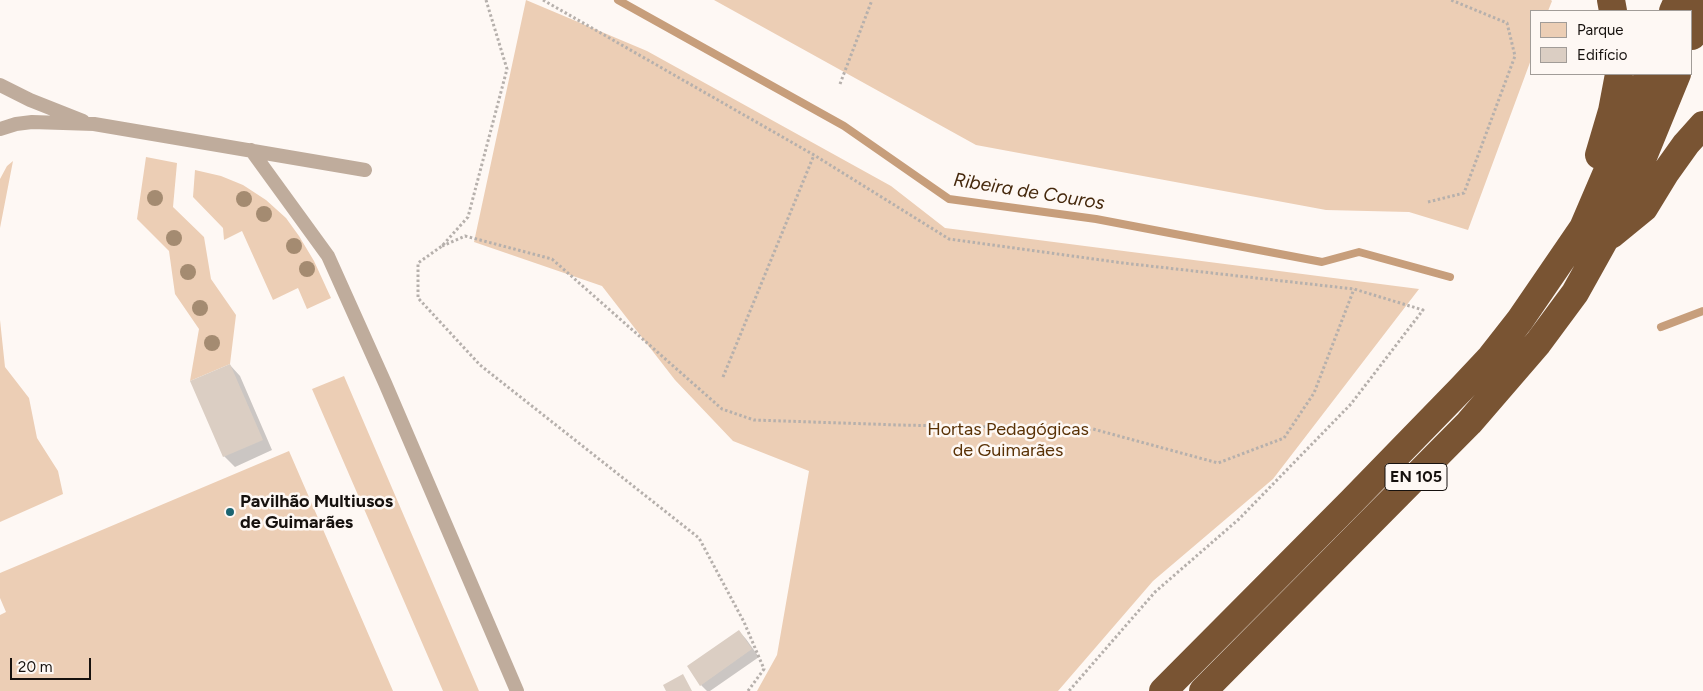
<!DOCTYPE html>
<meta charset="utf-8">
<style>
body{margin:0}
#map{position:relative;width:1703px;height:691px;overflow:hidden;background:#fef8f4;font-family:Figtree,sans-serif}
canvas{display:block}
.legend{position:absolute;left:1530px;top:10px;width:162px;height:65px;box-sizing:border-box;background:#fef8f4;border:1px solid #a19c98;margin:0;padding:6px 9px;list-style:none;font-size:15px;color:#16110e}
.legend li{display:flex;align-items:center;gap:10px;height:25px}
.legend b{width:25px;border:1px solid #a19c98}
.scale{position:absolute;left:10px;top:658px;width:81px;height:22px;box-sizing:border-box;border:2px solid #16110e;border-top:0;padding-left:6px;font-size:15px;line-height:18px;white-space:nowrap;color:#16110e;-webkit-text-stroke:4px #fef8f4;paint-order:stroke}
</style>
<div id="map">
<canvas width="1703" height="691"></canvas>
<ul class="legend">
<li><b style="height:14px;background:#ecceb5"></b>Parque</li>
<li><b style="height:14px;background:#dbcec3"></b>Edifício</li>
</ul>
<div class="scale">20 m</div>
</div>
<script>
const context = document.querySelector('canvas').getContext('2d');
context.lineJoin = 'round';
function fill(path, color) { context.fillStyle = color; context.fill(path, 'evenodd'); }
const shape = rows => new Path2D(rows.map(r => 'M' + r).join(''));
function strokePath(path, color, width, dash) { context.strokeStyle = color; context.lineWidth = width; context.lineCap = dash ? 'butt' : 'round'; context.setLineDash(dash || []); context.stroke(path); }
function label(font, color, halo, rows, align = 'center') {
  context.font = font + ' Figtree,sans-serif'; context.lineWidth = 5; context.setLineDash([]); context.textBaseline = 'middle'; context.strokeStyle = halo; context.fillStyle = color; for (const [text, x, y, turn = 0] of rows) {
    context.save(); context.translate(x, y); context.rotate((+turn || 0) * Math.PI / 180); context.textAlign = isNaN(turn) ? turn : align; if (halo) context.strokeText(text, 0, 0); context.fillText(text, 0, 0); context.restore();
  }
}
fill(shape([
 [526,0,647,51,891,186,945,228,1419,289,1273,479,1153,581,1058,691,757,691,777,655,809,471,733,441,675,380,602,286,474,242],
 [714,0,1551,0,1552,1,1548,11,1532,11,1532,57,1468,230,1409,212,1326,210,976,145],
 [146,157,177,163,173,207,204,237,211,279,236,315,230,364,190,381,199,329,175,294,169,251,137,219],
 [13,161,0,228,0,179,7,166],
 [195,170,221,176,243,185,266,200,286,218,299,236,314,261,331,298,307,309,298,288,273,300,242,231,224,240,223,228,193,197],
 [0,320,5,367,29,398,37,438,58,471,63,494,0,522],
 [344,376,479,691,443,691,312,389],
 [289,451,393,691,0,691,0,615,6,612,0,598,0,573]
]), '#ecceb5');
fill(shape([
 [230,365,240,376,272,450,235,467,224,456],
 [739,631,746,639,759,657,710,691,707,691,701,685]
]), '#0003');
strokePath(shape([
 [618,0,844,126,949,199,1096,219,1322,262,1359,252,1450,277],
 [1661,327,1703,311]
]), '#c79e7b', 8);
fill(shape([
 [230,364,263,440,223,457,190,381],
 [739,630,752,649,700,686,687,666],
 [683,674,692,691,666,691,663,685]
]), '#dbcec3');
strokePath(shape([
 [486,0,507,69,468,217,442,246,418,263,418,298,480,365,699,538,744,622,764,669,748,691],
 [543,0,814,155,949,239,1123,263,1354,289,1423,310,1351,404,1239,519,1155,592,1069,691],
 [840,84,872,0],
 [1428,202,1464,193,1515,56,1507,23,1451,0],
 [442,246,465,236,552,259,722,409,754,420,899,425,1093,429,1218,463,1284,438,1314,393,1354,289],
 [723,377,814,155]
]), '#b6b0ac', 3, [2.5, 2.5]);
strokePath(shape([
 [0,85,30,100,83,121],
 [0,129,16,124,32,122,94,124,365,170],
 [251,150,328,256,385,383,517,691]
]), '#bfac9c', 14);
strokePath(shape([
 [1611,0,1613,11],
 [1673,11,1678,0],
 [1692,36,1703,8],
 [1599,155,1612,111,1619,74],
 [1611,235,1644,208,1666,172,1686,144,1703,125],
 [1163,691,1351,502,1461,389,1491,357,1520,320,1583,228,1649,74],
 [1203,691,1469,423,1538,343,1575,293,1604,241,1643,157,1677,74]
]), '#795433', 28);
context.fillStyle = '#a48b71';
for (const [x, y] of [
 [155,198],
 [244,199],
 [264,214],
 [174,238],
 [294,246],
 [307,269],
 [188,272],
 [200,308],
 [212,343]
]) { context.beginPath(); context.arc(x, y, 8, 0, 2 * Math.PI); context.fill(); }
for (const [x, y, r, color] of [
 [230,512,5,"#1b6471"]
]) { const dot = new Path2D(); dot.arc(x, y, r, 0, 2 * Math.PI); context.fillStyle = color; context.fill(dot); strokePath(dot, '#fef8f4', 2); }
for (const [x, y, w] of [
 [1416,477,62]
]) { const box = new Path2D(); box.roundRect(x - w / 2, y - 13.5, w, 27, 4); context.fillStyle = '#fef8f4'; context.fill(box); strokePath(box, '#16110e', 1); }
label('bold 16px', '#16110e', null, [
 ["EN 105",1416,477]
]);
label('18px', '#5a3206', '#fef8f4', [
 ["Hortas Pedagógicas",1008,430],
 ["de Guimarães",1008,451]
]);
label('bold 18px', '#16110e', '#fef8f4', [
 ["Pavilhão Multiusos",240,502],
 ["de Guimarães",240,523]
], 'left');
label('italic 19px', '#45280c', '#fef8f4', [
 ["Ribeira de Couros",1029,192,9]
]);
</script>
